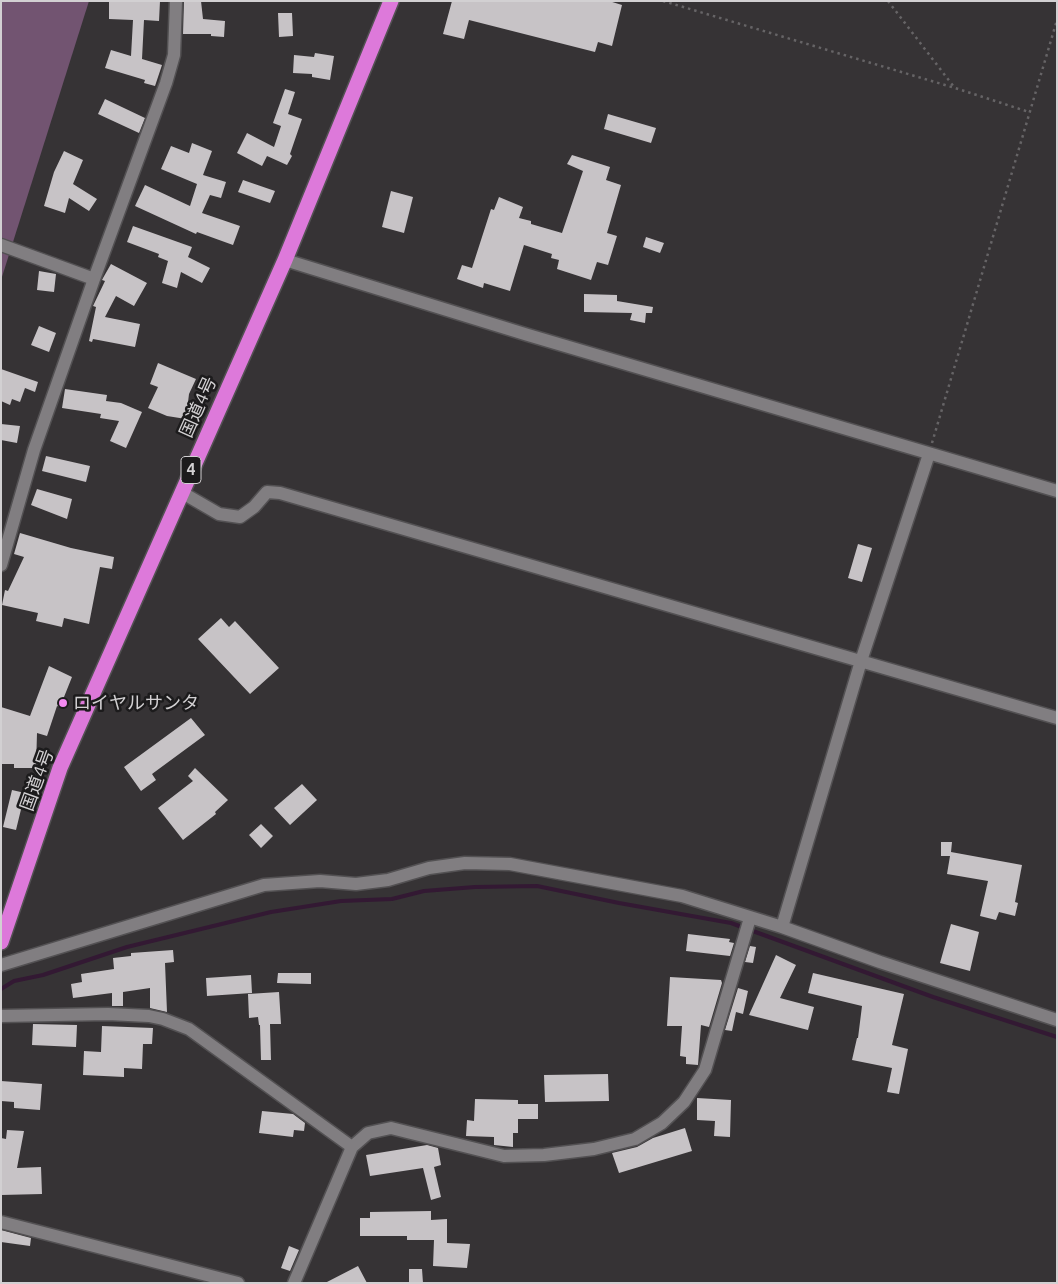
<!DOCTYPE html>
<meta charset="utf-8">
<style>
body{margin:0}
#map{position:relative;width:1058px;height:1284px;overflow:hidden;background:#363335;font-family:Ubuntu,sans-serif}
canvas{display:block}
.frame{position:absolute;inset:0;border:2px solid #d2d0d2;pointer-events:none}
</style>
<div id="map">
<canvas width="1058" height="1284"></canvas>
<div class="frame"></div>
</div>
<script>
const context = document.querySelector('canvas').getContext('2d');
context.lineJoin = 'round';
function fill(path, color) { context.fillStyle = color; context.fill(path, 'evenodd'); }
const shape = rows => new Path2D(rows.map(r => 'M' + r).join(''));
function strokePath(path, color, width, dash) { context.strokeStyle = color; context.lineWidth = width; context.lineCap = dash ? 'butt' : 'round'; context.setLineDash(dash || []); context.stroke(path); }
function label(font, color, halo, rows, align = 'center') {
  context.font = font + ' Ubuntu,"Noto Sans JP",sans-serif'; context.lineWidth = 5; context.setLineDash([]); context.textBaseline = 'middle'; context.strokeStyle = halo; context.fillStyle = color; for (const [text, x, y, turn = 0] of rows) {
    context.save(); context.translate(x, y); context.rotate((+turn || 0) * Math.PI / 180); context.textAlign = isNaN(turn) ? turn : align; if (halo) context.strokeText(text, 0, 0); context.fillText(text, 0, 0); context.restore();
  }
}
fill(shape([
 [1,1,89,1,1,280]
]), '#725471');
strokePath(shape([
 [1,989,14,981,43,975,127,947,271,912,341,901,392,899,424,891,475,887,537,886,619,903,731,923,933,997,1057,1037]
]), '#331933', 4);
fill(shape([
 [109,1,160,1,159,21,144,20,142,59,162,65,155,86,144,83,145,80,105,68,111,50,131,56,133,20,109,19],
 [184,1,201,1,203,19,225,21,224,37,211,36,211,34,183,34],
 [452,1,609,1,622,5,612,46,598,42,595,52,469,20,464,39,443,34],
 [278,13,292,13,293,36,279,37],
 [315,53,334,56,330,80,312,77,312,74,293,73,294,55,314,57],
 [285,89,295,92,288,114,302,119,290,154,292,156,287,165,267,156,262,166,237,153,247,133,274,147,281,126,273,123],
 [105,99,145,118,139,133,98,114],
 [608,114,656,128,651,143,604,129],
 [192,143,212,151,203,175,226,182,221,198,210,195,202,213,240,226,233,245,197,232,196,234,135,206,145,185,190,206,197,184,161,169,171,146,189,153],
 [64,151,83,160,73,184,97,199,89,211,69,198,65,213,44,206,54,172],
 [572,155,610,167,606,180,621,185,607,233,617,236,608,265,597,262,591,280,557,269,559,260,551,258,552,254,524,245,510,291,484,283,483,288,457,279,462,265,472,268,491,209,494,210,499,197,523,207,519,218,531,221,531,224,562,233,583,171,567,164],
 [243,180,275,191,270,203,238,192],
 [391,191,413,197,404,233,382,227],
 [133,226,192,247,188,257,210,268,202,283,181,272,177,288,162,283,168,261,158,257,159,254,127,242],
 [646,237,664,243,660,253,643,247],
 [111,264,147,283,134,306,116,296,105,317,140,324,135,347,93,339,92,342,89,341,96,307,93,306,105,281,102,280,103,278],
 [39,271,56,274,54,292,37,290],
 [584,294,617,295,617,301,653,307,652,313,646,313,645,323,630,320,632,313,584,312],
 [39,326,56,333,49,352,31,345],
 [158,363,196,379,189,394,186,419,167,416,148,408,158,387,150,384],
 [1,369,38,382,35,392,25,388,20,402,12,399,10,405,1,401],
 [65,389,107,395,106,401,121,403,142,412,126,448,110,441,119,421,100,418,101,414,62,408],
 [1,424,20,426,17,443,1,440],
 [46,456,90,466,86,482,42,471],
 [37,489,72,499,67,519,31,505],
 [20,533,71,548,114,557,112,569,100,567,89,624,64,618,62,627,36,621,38,613,2,605,5,590,8,591,24,557,14,554],
 [858,544,872,548,862,582,848,578],
 [221,618,229,627,235,621,279,668,250,694,198,639],
 [49,666,72,677,60,707,57,706,47,736,37,733,36,768,14,768,14,764,1,764,1,707,30,716],
 [191,718,205,735,152,774,156,780,141,791,124,767],
 [195,768,228,800,215,812,216,814,183,840,158,808,193,781,188,776],
 [302,784,317,800,290,825,274,808],
 [12,790,25,793,16,830,3,827],
 [261,824,273,836,261,848,249,835],
 [941,842,952,842,951,852,1022,865,1015,902,1018,903,1015,916,999,912,996,920,980,916,988,881,947,874,950,856,941,856],
 [951,924,979,932,970,971,940,963],
 [688,934,730,939,729,942,734,943,730,956,686,951],
 [750,946,756,947,753,963,745,962],
 [173,950,174,962,165,963,167,1012,150,1008,150,988,123,992,123,1006,112,1006,112,993,73,998,71,984,82,982,81,974,114,969,113,958,131,956,131,953],
 [776,955,796,965,780,998,814,1007,808,1030,749,1015],
 [278,973,311,973,311,984,277,983],
 [813,973,904,994,892,1045,908,1049,899,1094,887,1092,892,1068,852,1060,857,1038,858,1038,862,1006,808,993],
 [251,975,252,993,207,996,206,978],
 [670,977,721,980,722,983,709,1027,701,1025,698,1065,686,1064,686,1057,680,1056,682,1026,667,1026],
 [738,988,748,991,743,1014,736,1012,732,1031,725,1030],
 [279,992,281,1024,270,1024,271,1060,261,1060,260,1025,259,1025,258,1017,249,1018,248,994],
 [33,1024,77,1025,76,1047,32,1045],
 [102,1026,153,1028,152,1044,143,1044,142,1069,124,1068,124,1077,83,1075,84,1051,101,1052],
 [608,1074,609,1101,545,1102,544,1075],
 [1,1081,42,1084,40,1110,14,1108,14,1102,1,1101],
 [697,1098,731,1100,730,1137,714,1136,715,1121,697,1120],
 [475,1099,518,1100,518,1104,538,1104,538,1119,518,1119,518,1133,513,1133,513,1147,494,1145,494,1137,466,1136,467,1120,474,1121],
 [262,1111,293,1114,305,1123,304,1131,294,1130,293,1137,259,1133],
 [685,1128,692,1151,619,1173,612,1153,637,1147,653,1138],
 [7,1130,24,1131,17,1168,41,1167,42,1194,1,1195,1,1138,6,1139],
 [427,1145,438,1148,441,1165,434,1167,441,1197,431,1200,423,1168,370,1176,366,1155],
 [431,1211,431,1220,447,1219,447,1243,470,1244,467,1268,433,1266,434,1240,407,1240,407,1236,360,1236,360,1218,370,1218,370,1212],
 [1,1230,31,1238,30,1246,1,1242],
 [289,1246,299,1250,290,1271,281,1268],
 [358,1266,367,1283,325,1283],
 [409,1269,422,1269,423,1283,409,1283]
]), '#c7c3c6');
const minor = shape([
 [1,245,94,279],
 [285,260,528,335,1057,491],
 [181,492,219,514,240,517,254,507,267,492,280,493,1057,718],
 [1,565,34,450,94,279,166,83,174,55,176,1],
 [782,927,861,661,929,454],
 [1,965,264,885,320,881,356,884,388,880,429,868,465,863,510,864,682,896,782,927,880,962,1057,1020],
 [1,1016,108,1014,149,1016,163,1019,189,1029,352,1147],
 [1,1222,238,1283],
 [294,1283,352,1147,368,1133,391,1128,504,1156,544,1155,594,1149,635,1139,662,1123,684,1102,705,1070,750,918]
]);
const highway = shape([
 [1,942,60,768,285,260,391,1]
]);
strokePath(minor, '#535153', 15);
strokePath(highway, '#535153', 18);
strokePath(shape([
 [663,1,955,88,1029,112],
 [888,1,954,87],
 [932,443,1057,20]
]), '#666466', 2.5, [2.5, 4]);
strokePath(minor, '#817e81', 12);
strokePath(highway, '#dd79da', 15);
for (const [x, y, r, color] of [
 [63,703,5,"#f489f1"]
]) { const dot = new Path2D(); dot.arc(x, y, r, 0, 2 * Math.PI); context.fillStyle = color; context.fill(dot); strokePath(dot, '#1c1b1c', 2); }
for (const [x, y, w] of [
 [191,470,20]
]) { const box = new Path2D(); box.roundRect(x - w / 2, y - 13.5, w, 27, 4); context.fillStyle = '#1c1b1c'; context.fill(box); strokePath(box, '#d2d0d2', 1); }
label('bold 16px', '#d2d0d2', null, [
 ["4",191,470]
]);
label('18px', '#d2d0d2', '#1c1b1c', [
 ["国道4号",198,407,-66],
 ["国道4号",37,780,-70]
]);
label('18px', '#d2d0d2', '#1c1b1c', [
 ["ロイヤルサンタ",73,703]
], 'left');
</script>
